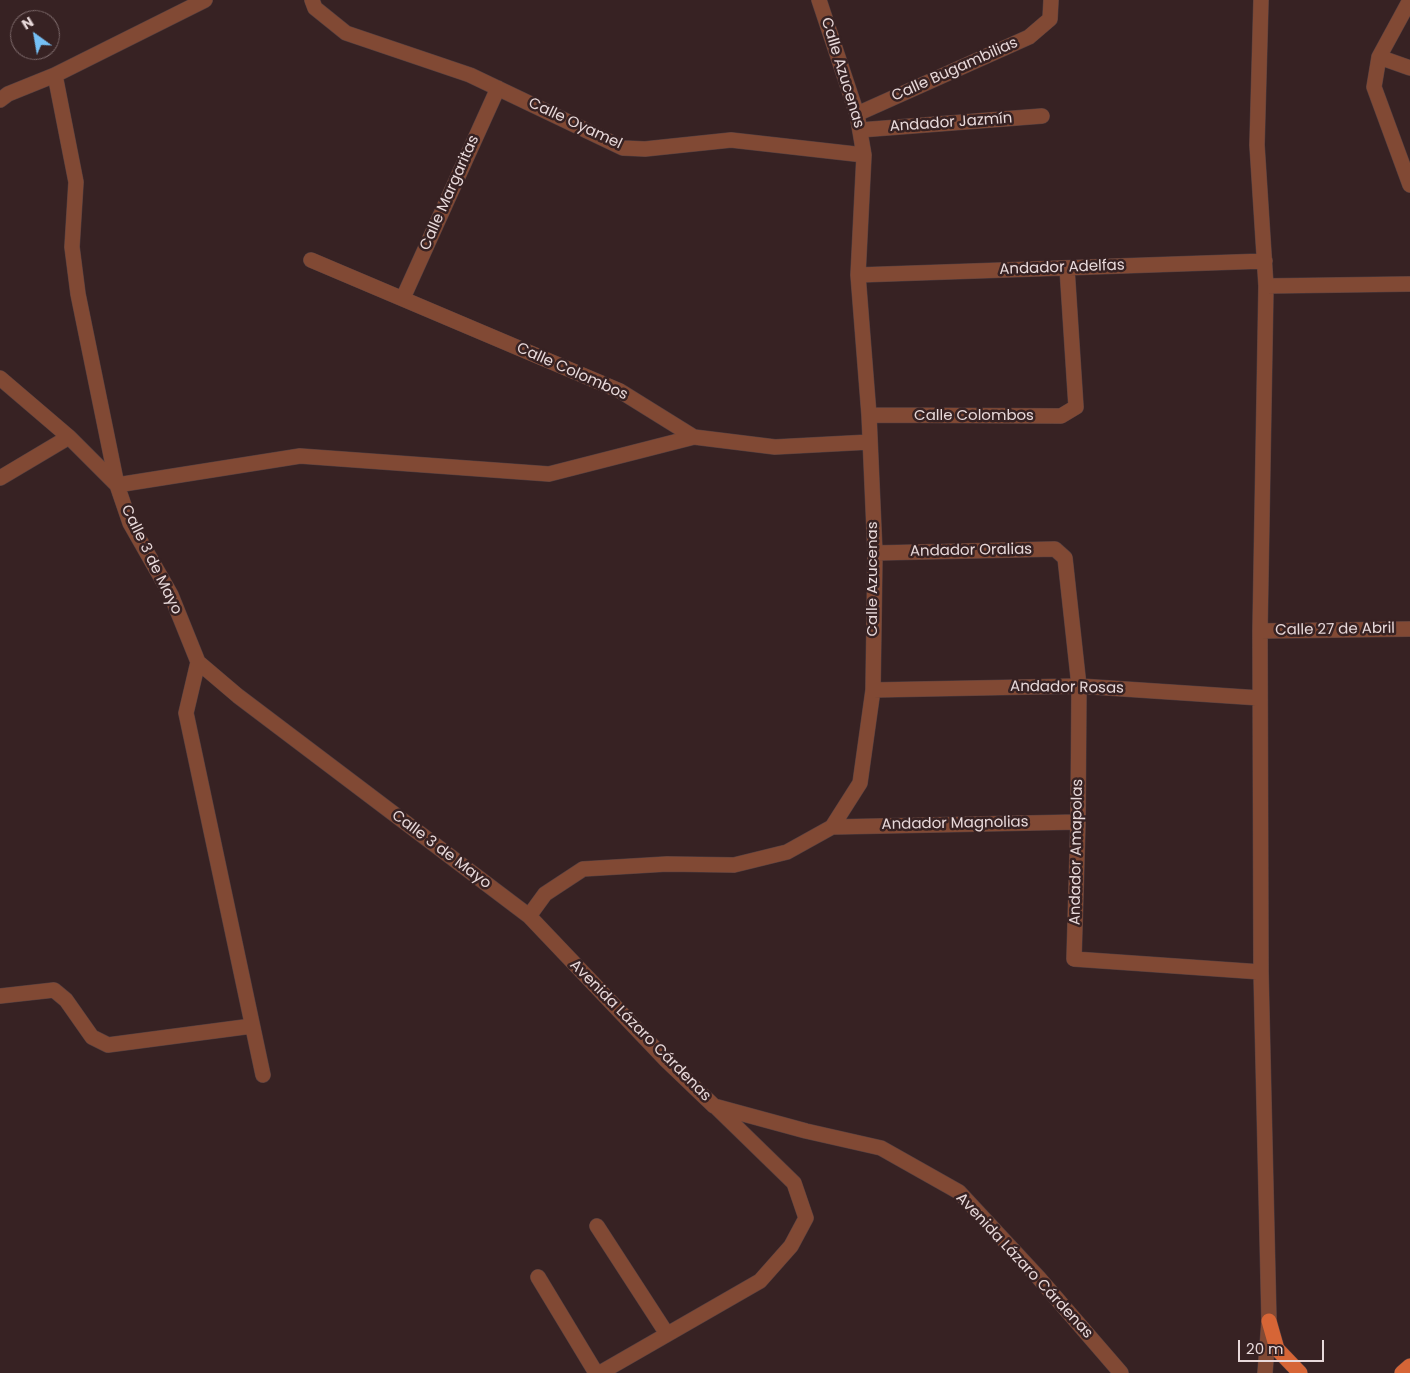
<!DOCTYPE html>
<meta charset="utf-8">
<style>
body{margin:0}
#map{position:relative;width:1410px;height:1373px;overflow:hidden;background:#372223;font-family:Poppins,sans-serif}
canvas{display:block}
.north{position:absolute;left:10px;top:10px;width:50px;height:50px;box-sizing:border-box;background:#372223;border:1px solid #7e6b6c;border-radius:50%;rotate:328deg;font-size:14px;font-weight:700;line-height:20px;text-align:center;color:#e8d9da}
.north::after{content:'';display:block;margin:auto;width:18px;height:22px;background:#75c0f6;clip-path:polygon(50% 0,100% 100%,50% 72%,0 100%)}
.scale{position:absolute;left:1238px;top:1340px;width:86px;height:22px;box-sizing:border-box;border:2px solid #e8d9da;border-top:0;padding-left:6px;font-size:15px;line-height:18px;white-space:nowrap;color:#e8d9da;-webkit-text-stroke:4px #372223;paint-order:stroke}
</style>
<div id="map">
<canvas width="1410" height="1373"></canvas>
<div class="north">N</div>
<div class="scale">20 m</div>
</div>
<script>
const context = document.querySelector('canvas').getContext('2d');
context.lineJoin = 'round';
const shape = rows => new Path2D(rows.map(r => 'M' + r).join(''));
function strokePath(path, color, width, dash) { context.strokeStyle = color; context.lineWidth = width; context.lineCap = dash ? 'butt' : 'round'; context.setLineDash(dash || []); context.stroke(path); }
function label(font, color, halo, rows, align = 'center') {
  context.font = font + ' Poppins,sans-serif'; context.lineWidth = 5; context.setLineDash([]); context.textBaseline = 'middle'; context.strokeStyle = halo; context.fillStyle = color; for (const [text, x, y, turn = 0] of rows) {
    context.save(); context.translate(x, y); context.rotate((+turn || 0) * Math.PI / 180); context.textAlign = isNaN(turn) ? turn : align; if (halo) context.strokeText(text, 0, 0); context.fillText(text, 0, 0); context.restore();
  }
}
const minor = shape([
 [312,0,315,8,346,33,470,75,623,148,645,149,731,140,864,155],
 [1261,0,1257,145,1266,286,1260,631,1261,972,1269,1321,1265,1373],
 [1410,0,1379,57,1374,87,1410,185],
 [1379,57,1410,68],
 [55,75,76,182,72,247,78,294,117,485,130,523,171,595,198,662,238,696,529,916,666,1060,714,1106,806,1131,881,1148,959,1192,1038,1277,1121,1373],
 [0,100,8,94,55,75,205,0],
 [857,114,1029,37,1050,19,1051,0],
 [860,130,1042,116],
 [311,260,620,391,694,437,775,447,870,442],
 [858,275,1265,261],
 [1266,286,1410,284],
 [403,298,498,88],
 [0,378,69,437,117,485,300,456,549,474,694,437],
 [869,415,1061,416,1076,407,1067,268],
 [0,478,69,437],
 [875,553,1055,549,1065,558,1079,686,1078,822,1074,959,1261,972],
 [1260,631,1410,629],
 [198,662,186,713,263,1075],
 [873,690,1079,686,1260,698],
 [832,827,1078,822],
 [529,916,545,894,583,869,667,864,734,865,787,852,832,827,860,783,873,690,875,553,869,415,858,275,864,155,857,114,819,0],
 [0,996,54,990,66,1000,92,1037,108,1045,252,1026],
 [597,1226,667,1334],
 [538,1277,596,1373],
 [600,1373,760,1281,791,1246,806,1218,794,1183,717,1108]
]);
const major = shape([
 [1269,1321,1277,1349,1300,1373],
 [1402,1373,1410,1366]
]);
strokePath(minor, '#533f40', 16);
strokePath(major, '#533f40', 16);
strokePath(minor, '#814934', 15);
strokePath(major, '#d66536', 15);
label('15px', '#e8d9da', '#372223', [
 ["Calle Bugambilias",955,70,-24],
 ["Calle Azucenas",842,73,73],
 ["Andador Jazmín",951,123,-4],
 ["Calle Oyamel",575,124,25],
 ["Calle Margaritas",450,193,-66],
 ["Andador Adelfas",1062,268,-2],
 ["Calle Colombos",572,372,24],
 ["Calle Colombos",974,416],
 ["Andador Oralias",971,551,-1],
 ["Calle 3 de Mayo",151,560,64],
 ["Calle Azucenas",873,579,-90],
 ["Calle 27 de Abril",1335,630,-1],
 ["Andador Rosas",1067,688,1],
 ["Andador Magnolias",955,824,-1],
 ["Calle 3 de Mayo",441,850,37],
 ["Andador Amapolas",1077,852,-89],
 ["Avenida Lázaro Cárdenas",640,1031,45],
 ["Avenida Lázaro Cárdenas",1024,1266,47]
]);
</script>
